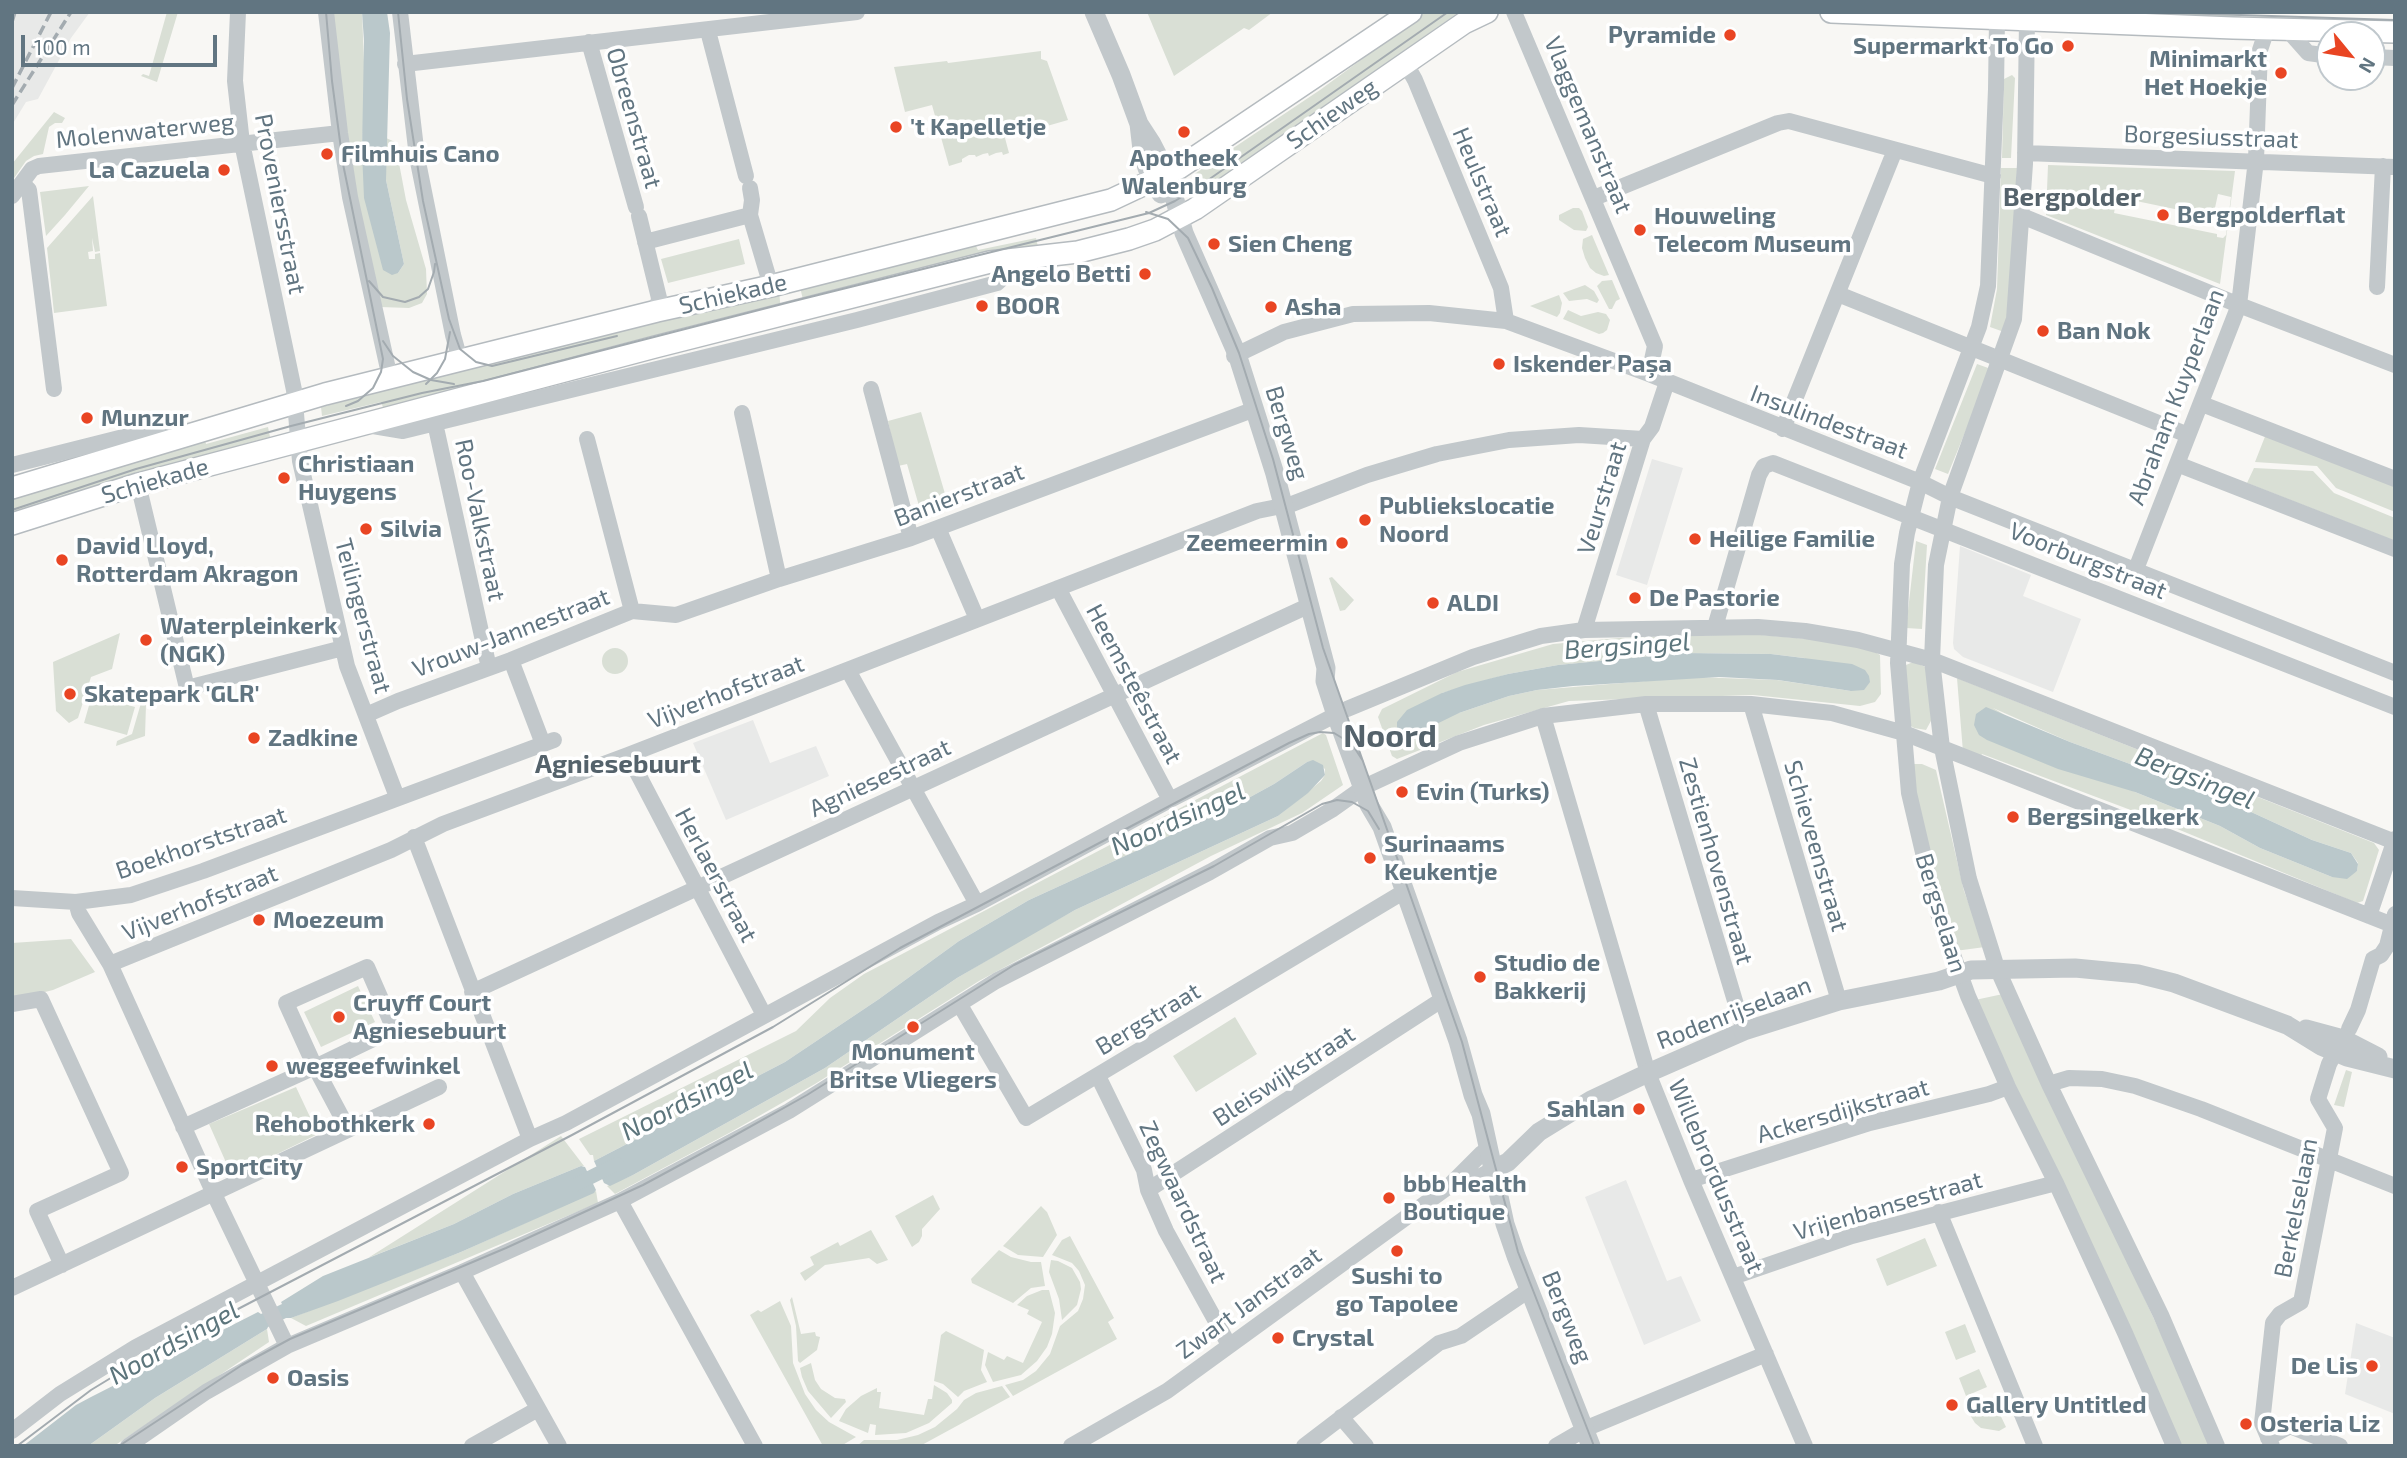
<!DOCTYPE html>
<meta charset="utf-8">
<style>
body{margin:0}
#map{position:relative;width:2407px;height:1458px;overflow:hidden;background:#f8f7f4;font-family:"Exo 2",sans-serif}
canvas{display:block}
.frame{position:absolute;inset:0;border:14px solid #617581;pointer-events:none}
.north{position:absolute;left:2316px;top:21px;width:70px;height:70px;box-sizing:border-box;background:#fff;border:2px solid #c0c8cd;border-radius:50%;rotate:120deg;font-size:19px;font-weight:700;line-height:28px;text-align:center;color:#617581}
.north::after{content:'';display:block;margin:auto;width:24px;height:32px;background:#e94523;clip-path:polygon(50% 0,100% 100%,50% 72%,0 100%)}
.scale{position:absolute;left:21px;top:35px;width:196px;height:32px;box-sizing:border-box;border:4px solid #617581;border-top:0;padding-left:9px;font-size:21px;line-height:24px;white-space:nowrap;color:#617581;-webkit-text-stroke:5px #fff;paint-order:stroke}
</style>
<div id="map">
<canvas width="2407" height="1458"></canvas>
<div class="frame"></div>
<div class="north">N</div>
<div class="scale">100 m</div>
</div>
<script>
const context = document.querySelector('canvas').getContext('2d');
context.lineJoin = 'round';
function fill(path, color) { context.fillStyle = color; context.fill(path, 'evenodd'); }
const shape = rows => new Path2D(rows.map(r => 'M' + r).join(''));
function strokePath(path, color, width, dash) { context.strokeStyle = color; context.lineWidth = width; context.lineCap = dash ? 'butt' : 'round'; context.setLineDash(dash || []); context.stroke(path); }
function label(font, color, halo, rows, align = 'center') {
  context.font = font + ' "Exo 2",sans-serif'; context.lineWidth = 7; context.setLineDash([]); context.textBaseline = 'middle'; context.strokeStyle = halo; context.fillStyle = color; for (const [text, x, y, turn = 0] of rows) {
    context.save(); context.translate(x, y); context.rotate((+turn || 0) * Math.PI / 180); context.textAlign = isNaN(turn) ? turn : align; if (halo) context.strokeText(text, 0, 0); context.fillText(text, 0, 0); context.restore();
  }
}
fill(shape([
 [12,12,90,12,71,38,38,99,26,102,12,125],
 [1652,459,1683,468,1647,585,1616,575],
 [1960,546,2031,575,2023,596,2081,619,2053,692,1963,657,1954,649,1953,643],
 [753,720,770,763,816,746,829,776,726,820,693,743],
 [1626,1180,1667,1281,1681,1276,1701,1321,1644,1345,1585,1197],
 [2356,1323,2395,1338,2395,1414,2345,1394]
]), '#e8e9e8');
fill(shape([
 [167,12,178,12,157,82,141,76,143,74,149,76],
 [332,12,362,12,365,86,362,151,398,273,404,264,386,180,386,138,395,142,406,200,426,269,427,294,422,303,409,308,380,307,341,127],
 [1147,12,1273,12,1249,30,1244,28,1174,76],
 [1426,12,1459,12,1385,64,1355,89,1201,194,1193,175,1320,90],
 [2148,12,2241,12,2240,21,2148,14],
 [1041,51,1041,59,1047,61,1068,120,1005,138,1009,153,1003,155,1002,152,996,153,989,156,988,153,983,154,976,157,975,155,969,155,962,159,962,162,949,166,932,105,905,112,894,67,947,61,948,63],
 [2012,75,2015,78,2011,158,2002,158,2004,79],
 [54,112,65,118,62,123,55,123,49,127,43,154,34,156,26,161,12,181,12,164],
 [2048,165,2235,171,2220,284,2046,215],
 [2218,194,2231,197,2226,235,2223,238,2217,237,2217,234,2114,213,2117,197,2213,217],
 [2001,168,2017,168,2012,300,2004,332,1990,327,1997,289],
 [89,186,65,215,46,236,40,192],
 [93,196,100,251,95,252,92,238,93,251,88,252,89,259,95,259,95,254,100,253,107,306,54,313,47,248],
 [1573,208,1579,208,1582,211,1588,227,1586,231,1574,230,1559,220,1559,215],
 [1592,235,1609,275,1604,276,1596,273,1590,268,1585,258,1582,248,1583,239],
 [1036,238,1039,251,804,304,800,287,975,244,978,250],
 [739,239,745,264,668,283,661,259],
 [1612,280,1620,299,1616,301,1612,309,1609,309,1597,286,1602,281],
 [1585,285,1594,291,1599,300,1597,303,1587,299,1569,301,1563,293],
 [779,291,781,311,384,410,381,402,322,416,321,407],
 [1559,295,1562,303,1560,313,1557,317,1530,306],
 [1568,310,1581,316,1598,312,1606,314,1610,320,1607,330,1603,333,1599,334,1563,319],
 [1977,364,1991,369,1948,474,1935,469],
 [921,412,948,504,921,513,907,464,898,466,888,421],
 [268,427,270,437,147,471,12,517,12,497,204,436,206,444],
 [2266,434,2395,486,2395,512,2336,488,2317,466,2255,462],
 [2254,468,2313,471,2334,493,2395,518,2395,541,2247,483],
 [1916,541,1927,545,1922,629,1906,628],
 [1332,577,1354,600,1345,610,1340,611,1329,578],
 [120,633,112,669,91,677,78,718,69,723,56,711,53,662],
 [1750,634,1831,641,1867,647,1880,655,1881,694,1875,702,1860,706,1753,695,1569,701,1484,725,1397,759,1392,756,1378,717,1382,709,1457,672,1553,644,1619,638],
 [1683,653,1771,654,1804,658,1851,691,1777,680,1695,677,1537,690,1509,696,1459,713,1442,693,1508,674,1558,665],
 '602 661a13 13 0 1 1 26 0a13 13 0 1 1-26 0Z',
 [1913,662,1926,667,1932,719,1926,730,1914,728,1908,724,1904,672,1906,665],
 [1957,678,2374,843,2379,850,2363,901,2357,903,2136,812,1982,754,1980,758,1963,752],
 [1993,708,2070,742,2212,794,2312,840,2351,853,2358,863,2357,871,2332,877,2260,848,2220,826,2135,792],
 [92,695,135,707,127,735,84,723],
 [141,703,146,705,145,736,116,746,117,741,132,734],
 [1323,733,1326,735,1343,785,1302,813,1211,856,979,981,815,1084,731,1132,615,1194,607,1186,633,1175,825,1068,957,978,1028,936,1075,910,1278,816,1321,781,1325,775,1325,769,1314,761,1307,762,1274,784,1232,807,1029,900,959,941,879,999,785,1062,594,1161,593,1155,590,1155,579,1139,796,1031,830,998,864,974],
 [1914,764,1922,764,1936,770,1964,891,1985,947,1955,951,1914,791],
 [71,939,95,972,53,990,25,997,12,997,12,943],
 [358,986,375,1022,321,1047,304,1012],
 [2003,994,2213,1446,2182,1446,2101,1265,1975,1000],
 [1235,1017,1257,1054,1196,1092,1173,1056],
 [2346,1070,2352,1072,2344,1107,2334,1105],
 [296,1087,318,1134,232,1176,209,1124],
 [561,1136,584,1166,581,1166,513,1194,454,1224,368,1258],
 [596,1191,598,1203,306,1326,291,1318,461,1252],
 [933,1195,940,1209,922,1229,922,1236,919,1242,912,1247,895,1216],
 [1041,1206,1047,1212,1057,1235,1043,1257,1018,1255,1003,1246],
 [871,1230,888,1260,877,1264,869,1258,825,1265,805,1281,800,1273,814,1265,810,1257,838,1242,840,1246],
 [1070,1236,1114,1318,1108,1322,1117,1339,1013,1396,1005,1385,1023,1380,1036,1371,1050,1354,1060,1326,1078,1311,1083,1299,1085,1285,1079,1271,1072,1263,1052,1255,1062,1240],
 [1925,1238,1937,1266,1887,1286,1876,1259],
 [999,1250,1011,1257,1031,1262,1041,1262,1045,1286,1031,1288,1013,1303,972,1283,971,1279],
 [1051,1260,1058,1261,1072,1268,1080,1282,1081,1289,1077,1305,1062,1320,1059,1299,1049,1272],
 [1042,1290,1049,1290,1055,1313,1052,1334,1047,1347,1037,1361,1021,1375,993,1382,985,1365,988,1352,1004,1360,1007,1356,1023,1363,1042,1322,1027,1314,1029,1310,1017,1305,1027,1296],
 [792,1297,801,1334,815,1332,816,1336,820,1337,817,1350,800,1363,798,1361,796,1326,790,1300],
 [780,1301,791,1326,793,1363,805,1394,816,1410,829,1422,856,1437,841,1446,823,1446,750,1315,758,1310,761,1312],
 [1965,1324,1976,1352,1956,1360,1945,1332],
 [267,1329,269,1342,114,1446,88,1446,155,1398],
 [946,1331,984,1350,981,1370,987,1382,964,1391,958,1397,943,1384,934,1381,941,1335],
 [811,1363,815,1380,821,1389,835,1398,845,1399,846,1402,831,1418,808,1391,802,1377,800,1368],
 [1979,1369,1987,1387,1966,1396,1959,1378],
 [934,1385,947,1393,952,1400,952,1403,929,1423,906,1433,875,1435,876,1425,870,1424,868,1433,839,1421,846,1409,861,1396,877,1388,877,1392,881,1392,879,1408,924,1415,928,1399,932,1399],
 [1002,1386,1010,1397,920,1446,857,1446,864,1440,897,1440,918,1435,935,1427,957,1409,964,1400,976,1393],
 [1994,1402,2006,1427,1999,1431,1981,1428,1975,1423,1970,1415]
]), '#d9dfd5');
fill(shape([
 [362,12,387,12,390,33,386,180,404,264,398,273,392,275,383,270,364,198,362,151,364,41],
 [1683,653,1771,654,1852,664,1865,670,1869,676,1870,682,1864,690,1851,691,1778,680,1719,677,1573,686,1537,690,1509,696,1459,713,1412,736,1404,737,1397,730,1397,722,1407,710,1442,693,1465,685,1508,674,1558,665],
 [1986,707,2070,742,2212,794,2312,840,2351,853,2358,864,2357,871,2347,879,2332,877,2260,848,2220,826,2135,792,2058,769,1987,740,1979,735,1974,725,1976,714],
 [1313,760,1323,765,1325,775,1308,793,1278,816,1075,910,957,978,825,1068,633,1175,610,1186,604,1183,594,1161,785,1062,879,999,959,941,1029,900,1232,807,1274,784,1307,762],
 [581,1166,585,1167,596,1190,594,1193,461,1252,338,1301,291,1318,286,1318,268,1327,267,1329,155,1398,88,1446,23,1446,76,1405,91,1397,258,1312,261,1314,282,1304,281,1302,323,1276,454,1224,513,1194]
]), '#bac8cb');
strokePath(shape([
 [575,1185,617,1164]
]), '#bac8cb', 14);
const secondary = shape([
 [1831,12,2233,28,2395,32],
 [12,488,325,394,657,311,771,286,1111,200,1179,168,1411,12],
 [12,524,138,484,655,347,990,262,1078,252,1129,239,1155,230,1195,209,1464,23,1487,12]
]);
strokePath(secondary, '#b5bbbf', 24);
strokePath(shape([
 [238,12,235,81,242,143,294,390,300,461,347,666,397,797],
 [326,12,340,133,350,197,390,378],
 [400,12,417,157,453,335,460,360],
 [1514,12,1655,346,1649,374],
 [1997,19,1996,89,1988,286,1979,327,1920,482,1907,533,1902,564,1898,663,1909,793,1936,908,1968,996,2008,1087,2056,1183,2125,1333,2174,1446],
 [2027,20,2025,164,2014,319,1950,497,1936,565,1932,660,1942,748,1969,879,1997,968,2049,1084,2161,1315,2217,1446],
 [2292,29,2292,35,2308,53,2330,56],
 [708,31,746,176],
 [589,42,636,207],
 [2372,57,2395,58],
 [405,64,857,12],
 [1406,64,1415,80,1501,288,1506,321],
 [2025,153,2395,167],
 [22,183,29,190,54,389],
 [750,188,752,200,750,215,771,286],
 [12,196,32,169,39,166,340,133],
 [1594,198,1778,123,1789,121,1993,176],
 [639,216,659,298,657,311],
 [2022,216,2239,305,2395,365],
 [645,242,750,215],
 [2377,287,2383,166],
 [1838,294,2188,435],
 [1234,356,1284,332,1353,314,1429,313,1506,321,1649,374,1920,482,1950,497,2395,673],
 [871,389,911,538],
 [2202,404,2395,479],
 [742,413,779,579],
 [435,423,489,668],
 [367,425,403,431,857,320,997,283,1022,260],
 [1783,429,1895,150],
 [587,439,632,611],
 [2177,464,2395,549],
 [12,465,151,430,176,437],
 [138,484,187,688,343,648],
 [938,528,977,619],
 [2136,569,2239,305,2256,160,2260,50,2267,29],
 [1058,588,1170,800],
 [1715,627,1759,475,1764,466,1773,463,2395,707],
 [1584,630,1643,439,1652,427,1667,382],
 [511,660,543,744],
 [848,670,977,904],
 [1646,704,1744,1031],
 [1751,704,1839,1001],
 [366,715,398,701,511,660,632,611,676,615,779,579,911,538,1255,409],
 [1543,716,1648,1073,1691,1180,1805,1446],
 [628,755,764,1015],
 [414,837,530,1139],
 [12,898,76,902,131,895,203,871,554,740],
 [76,902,79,913,110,964,214,1194,287,1346],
 [2369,916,2395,839],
 [110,964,391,850,443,824,628,755,1257,511,1292,504,1367,475,1437,454,1509,440,1579,435,1643,439],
 [472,992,1308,606],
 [12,1004,41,999,121,1173,37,1211,62,1265],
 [960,1005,1026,1118,1405,891],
 [2349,1029,2358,1010,2373,959,2381,955,2387,946,2395,914],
 [1098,1076,1144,1170,1148,1190,1166,1231,1229,1345],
 [2049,1084,2069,1078,2102,1079,2135,1086,2201,1109,2395,1186],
 [183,1127,315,1067,394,1029,367,967,286,1003,315,1067,348,1129],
 [1691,1180,1870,1123,1989,1094,2008,1087],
 [1450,1187,1473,1180,1494,1169],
 [1148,1190,1443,999],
 [620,1201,755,1446],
 [1939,1212,2035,1446],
 [462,1272,559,1446],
 [1733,1277,1852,1236,2056,1183],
 [12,1288,439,1087],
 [1341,1417,1366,1446],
 [12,1431,60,1394,136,1347,530,1139,566,1123,938,922,977,904,1170,800,1347,709,1473,657,1541,636,1584,630,1758,627,1805,631,1858,640,1932,660,2395,842],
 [2268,1438,2290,1426,2340,1446],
 [128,1446,206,1392,287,1346,462,1272,620,1201,789,1111,996,981,1210,872,1270,838,1292,833,1333,809,1364,787,1459,743,1543,716,1646,704,1751,704,1832,713,1904,733,2395,926],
 [472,1446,538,1409],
 [1071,1446,1167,1391,1448,1187,1482,1153],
 [1304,1446,1439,1343,1461,1336,1529,1290],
 [1556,1446,1587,1428,1766,1354],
 [2272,1446,2262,1423,2273,1323,2280,1314,2301,1302,2335,1128,2318,1099,2329,1064,2341,1041]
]), '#c2c8cb', 16);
strokePath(shape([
 [1094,12,1121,75,1139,124,1142,150,1147,168,1161,194],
 [1139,124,1152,144,1168,175,1184,233,1237,354,1275,474,1326,668,1325,681,1336,715,1369,805,1382,827,1458,1041,1473,1095,1481,1114,1505,1224,1516,1256,1591,1446],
 [2306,1029,2343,1039,2378,1057],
 [1494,1169,1508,1162,1539,1132,1591,1100,1648,1073,1744,1031,1839,1001,1939,981,1971,970,2075,968,2138,974,2174,983,2287,1025,2321,1046,2347,1057,2395,1069]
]), '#c2c8cb', 19);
strokePath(secondary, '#fff', 21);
strokePath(shape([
 [326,12,332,81,343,164,383,359,381,372,373,388,358,401,346,406],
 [398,12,407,99,423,201,449,319,460,349,476,362,492,366,617,336],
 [2148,12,2395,20],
 [1146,212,1168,219,1188,238,1212,288,1239,353,1273,459,1323,648,1462,1042,1518,1252,1594,1446],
 [369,281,383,297,405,302,419,297,428,289,434,272,435,264],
 [383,341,393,356,413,372,431,380,454,384],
 [426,384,437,373,445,359,450,332],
 [12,510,136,469,291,426,422,393,483,381,794,301,1149,213,1175,201,1201,185,1448,12],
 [17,1446,91,1390,142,1359,572,1135,773,1027,900,948,1289,743,1309,734,1320,732,1334,733,1352,744,1363,761],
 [119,1446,242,1365,290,1339,506,1248,643,1185,730,1138,807,1095,1014,965,1214,866,1322,804,1337,800,1352,802,1368,811,1379,829]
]), '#a3abb0', 2);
strokePath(shape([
 [12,22,15,12],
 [12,88,51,12],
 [12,105,71,12]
]), '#a3abb0', 3.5, [10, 5]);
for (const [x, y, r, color] of [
 [1730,35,7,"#e94523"],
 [2068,46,7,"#e94523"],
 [2281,73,7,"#e94523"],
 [896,127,7,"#e94523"],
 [1184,132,7,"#e94523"],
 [327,154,7,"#e94523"],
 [224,170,7,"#e94523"],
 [2163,215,7,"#e94523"],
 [1640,230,7,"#e94523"],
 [1214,244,7,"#e94523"],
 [1145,274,7,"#e94523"],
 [982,306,7,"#e94523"],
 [1271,307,7,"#e94523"],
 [2043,331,7,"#e94523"],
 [1499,364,7,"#e94523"],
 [87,418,7,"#e94523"],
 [284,478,7,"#e94523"],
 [1365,520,7,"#e94523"],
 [366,529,7,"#e94523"],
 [1695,539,7,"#e94523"],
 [1342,543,7,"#e94523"],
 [62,560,7,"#e94523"],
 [1635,598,7,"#e94523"],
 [1433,603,7,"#e94523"],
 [146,640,7,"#e94523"],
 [70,694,7,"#e94523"],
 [254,738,7,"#e94523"],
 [1402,792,7,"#e94523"],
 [2013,817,7,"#e94523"],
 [1370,858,7,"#e94523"],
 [259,920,7,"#e94523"],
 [1480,977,7,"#e94523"],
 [339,1017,7,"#e94523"],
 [913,1027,7,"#e94523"],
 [272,1066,7,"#e94523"],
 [1639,1109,7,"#e94523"],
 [429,1124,7,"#e94523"],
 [182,1167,7,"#e94523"],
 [1389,1198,7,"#e94523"],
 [1397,1251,7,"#e94523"],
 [1278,1338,7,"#e94523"],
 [2372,1366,7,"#e94523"],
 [273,1378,7,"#e94523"],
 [1952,1405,7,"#e94523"],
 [2246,1424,7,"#e94523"]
]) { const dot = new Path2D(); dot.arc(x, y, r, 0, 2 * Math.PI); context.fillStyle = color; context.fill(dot); strokePath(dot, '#fff', 2.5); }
label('bold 24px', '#617581', '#fff', [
 ["Pyramide",1716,35,"right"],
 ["Supermarkt To Go",2054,46,"right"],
 ["Minimarkt",2267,59,"right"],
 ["Het Hoekje",2267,87,"right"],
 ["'t Kapelletje",910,127],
 ["Filmhuis Cano",341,154],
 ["Apotheek",1184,158,"center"],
 ["Walenburg",1184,186,"center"],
 ["La Cazuela",210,170,"right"],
 ["Bergpolderflat",2177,215],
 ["Houweling",1654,216],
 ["Telecom Museum",1654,244],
 ["Sien Cheng",1228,244],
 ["Angelo Betti",1131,274,"right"],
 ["BOOR",996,306],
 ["Asha",1285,307],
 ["Ban Nok",2057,331],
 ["Iskender Paşa",1513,364],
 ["Munzur",101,418],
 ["Christiaan",298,464],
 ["Huygens",298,492],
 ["Publiekslocatie",1379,506],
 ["Noord",1379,534],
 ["Silvia",380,529],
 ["Heilige Familie",1709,539],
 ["Zeemeermin",1328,543,"right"],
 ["David Lloyd,",76,546],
 ["Rotterdam Akragon",76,574],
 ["De Pastorie",1649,598],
 ["ALDI",1447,603],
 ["Waterpleinkerk",160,626],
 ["(NGK)",160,654],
 ["Skatepark 'GLR'",84,694],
 ["Zadkine",268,738],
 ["Evin (Turks)",1416,792],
 ["Bergsingelkerk",2027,817],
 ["Surinaams",1384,844],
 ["Keukentje",1384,872],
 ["Moezeum",273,920],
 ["Studio de",1494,963],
 ["Bakkerij",1494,991],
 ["Cruyff Court",353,1003],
 ["Agniesebuurt",353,1031],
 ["Monument",913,1052,"center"],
 ["Britse Vliegers",913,1080,"center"],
 ["weggeefwinkel",286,1066],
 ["Sahlan",1625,1109,"right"],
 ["Rehobothkerk",415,1124,"right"],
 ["SportCity",196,1167],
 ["bbb Health",1403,1184],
 ["Boutique",1403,1212],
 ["Sushi to",1397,1276,"center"],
 ["go Tapolee",1397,1304,"center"],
 ["Crystal",1292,1338],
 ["De Lis",2358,1366,"right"],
 ["Oasis",287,1378],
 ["Gallery Untitled",1966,1405],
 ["Osteria Liz",2260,1424]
], 'left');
label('24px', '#617581', '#fff', [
 ["Schieweg",1332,114,-35],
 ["Obreenstraat",634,118,74],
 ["Vlaggemanstraat",1588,125,67],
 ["Molenwaterweg",145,131,-6],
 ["Borgesiusstraat",2211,137,2],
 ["Heulstraat",1482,182,67],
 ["Proveniersstraat",280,204,79],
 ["Schiekade",733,294,-13],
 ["Abraham Kuyperlaan",2176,397,-69],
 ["Insulindestraat",1829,422,21],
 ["Bergweg",1287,433,73],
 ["Schiekade",155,481,-16],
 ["Banierstraat",959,495,-21],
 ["Veurstraat",1602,498,-73],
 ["Roo-Valkstraat",480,520,78],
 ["Voorburgstraat",2088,561,22],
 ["Teilingerstraat",363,616,75],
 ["Vrouw-Jannestraat",511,633,-21],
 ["Heemsteêstraat",1134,684,62],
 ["Vijverhofstraat",726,692,-21],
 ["Agniesestraat",880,778,-25],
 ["Boekhorststraat",201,843,-19],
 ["Schieveenstraat",1816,846,74],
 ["Zestienhovenstraat",1716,861,74],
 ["Herlaerstraat",716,875,62],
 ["Vijverhofstraat",200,903,-22],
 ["Bergselaan",1941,913,73],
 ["Rodenrijselaan",1734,1013,-21],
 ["Bergstraat",1148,1019,-31],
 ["Bleiswijkstraat",1284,1076,-33],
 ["Ackersdijkstraat",1843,1111,-16],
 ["Willebrordusstraat",1716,1176,67],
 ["Zegwaardstraat",1183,1202,65],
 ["Vrijenbansestraat",1888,1206,-16],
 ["Berkelselaan",2296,1208,-79],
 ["Zwart Janstraat",1249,1303,-36],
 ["Bergweg",1567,1317,68]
]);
label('bold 26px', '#54626b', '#fff', [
 ["Bergpolder",2072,197],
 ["Agniesebuurt",618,764]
]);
label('italic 26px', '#5c757c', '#fff', [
 ["Bergsingel",1627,646,-4],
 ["Bergsingel",2195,778,22],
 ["Noordsingel",1178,819,-24],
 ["Noordsingel",687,1101,-27],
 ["Noordsingel",174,1343,-29]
]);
label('bold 32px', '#54626b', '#fff', [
 ["Noord",1390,736]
]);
</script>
